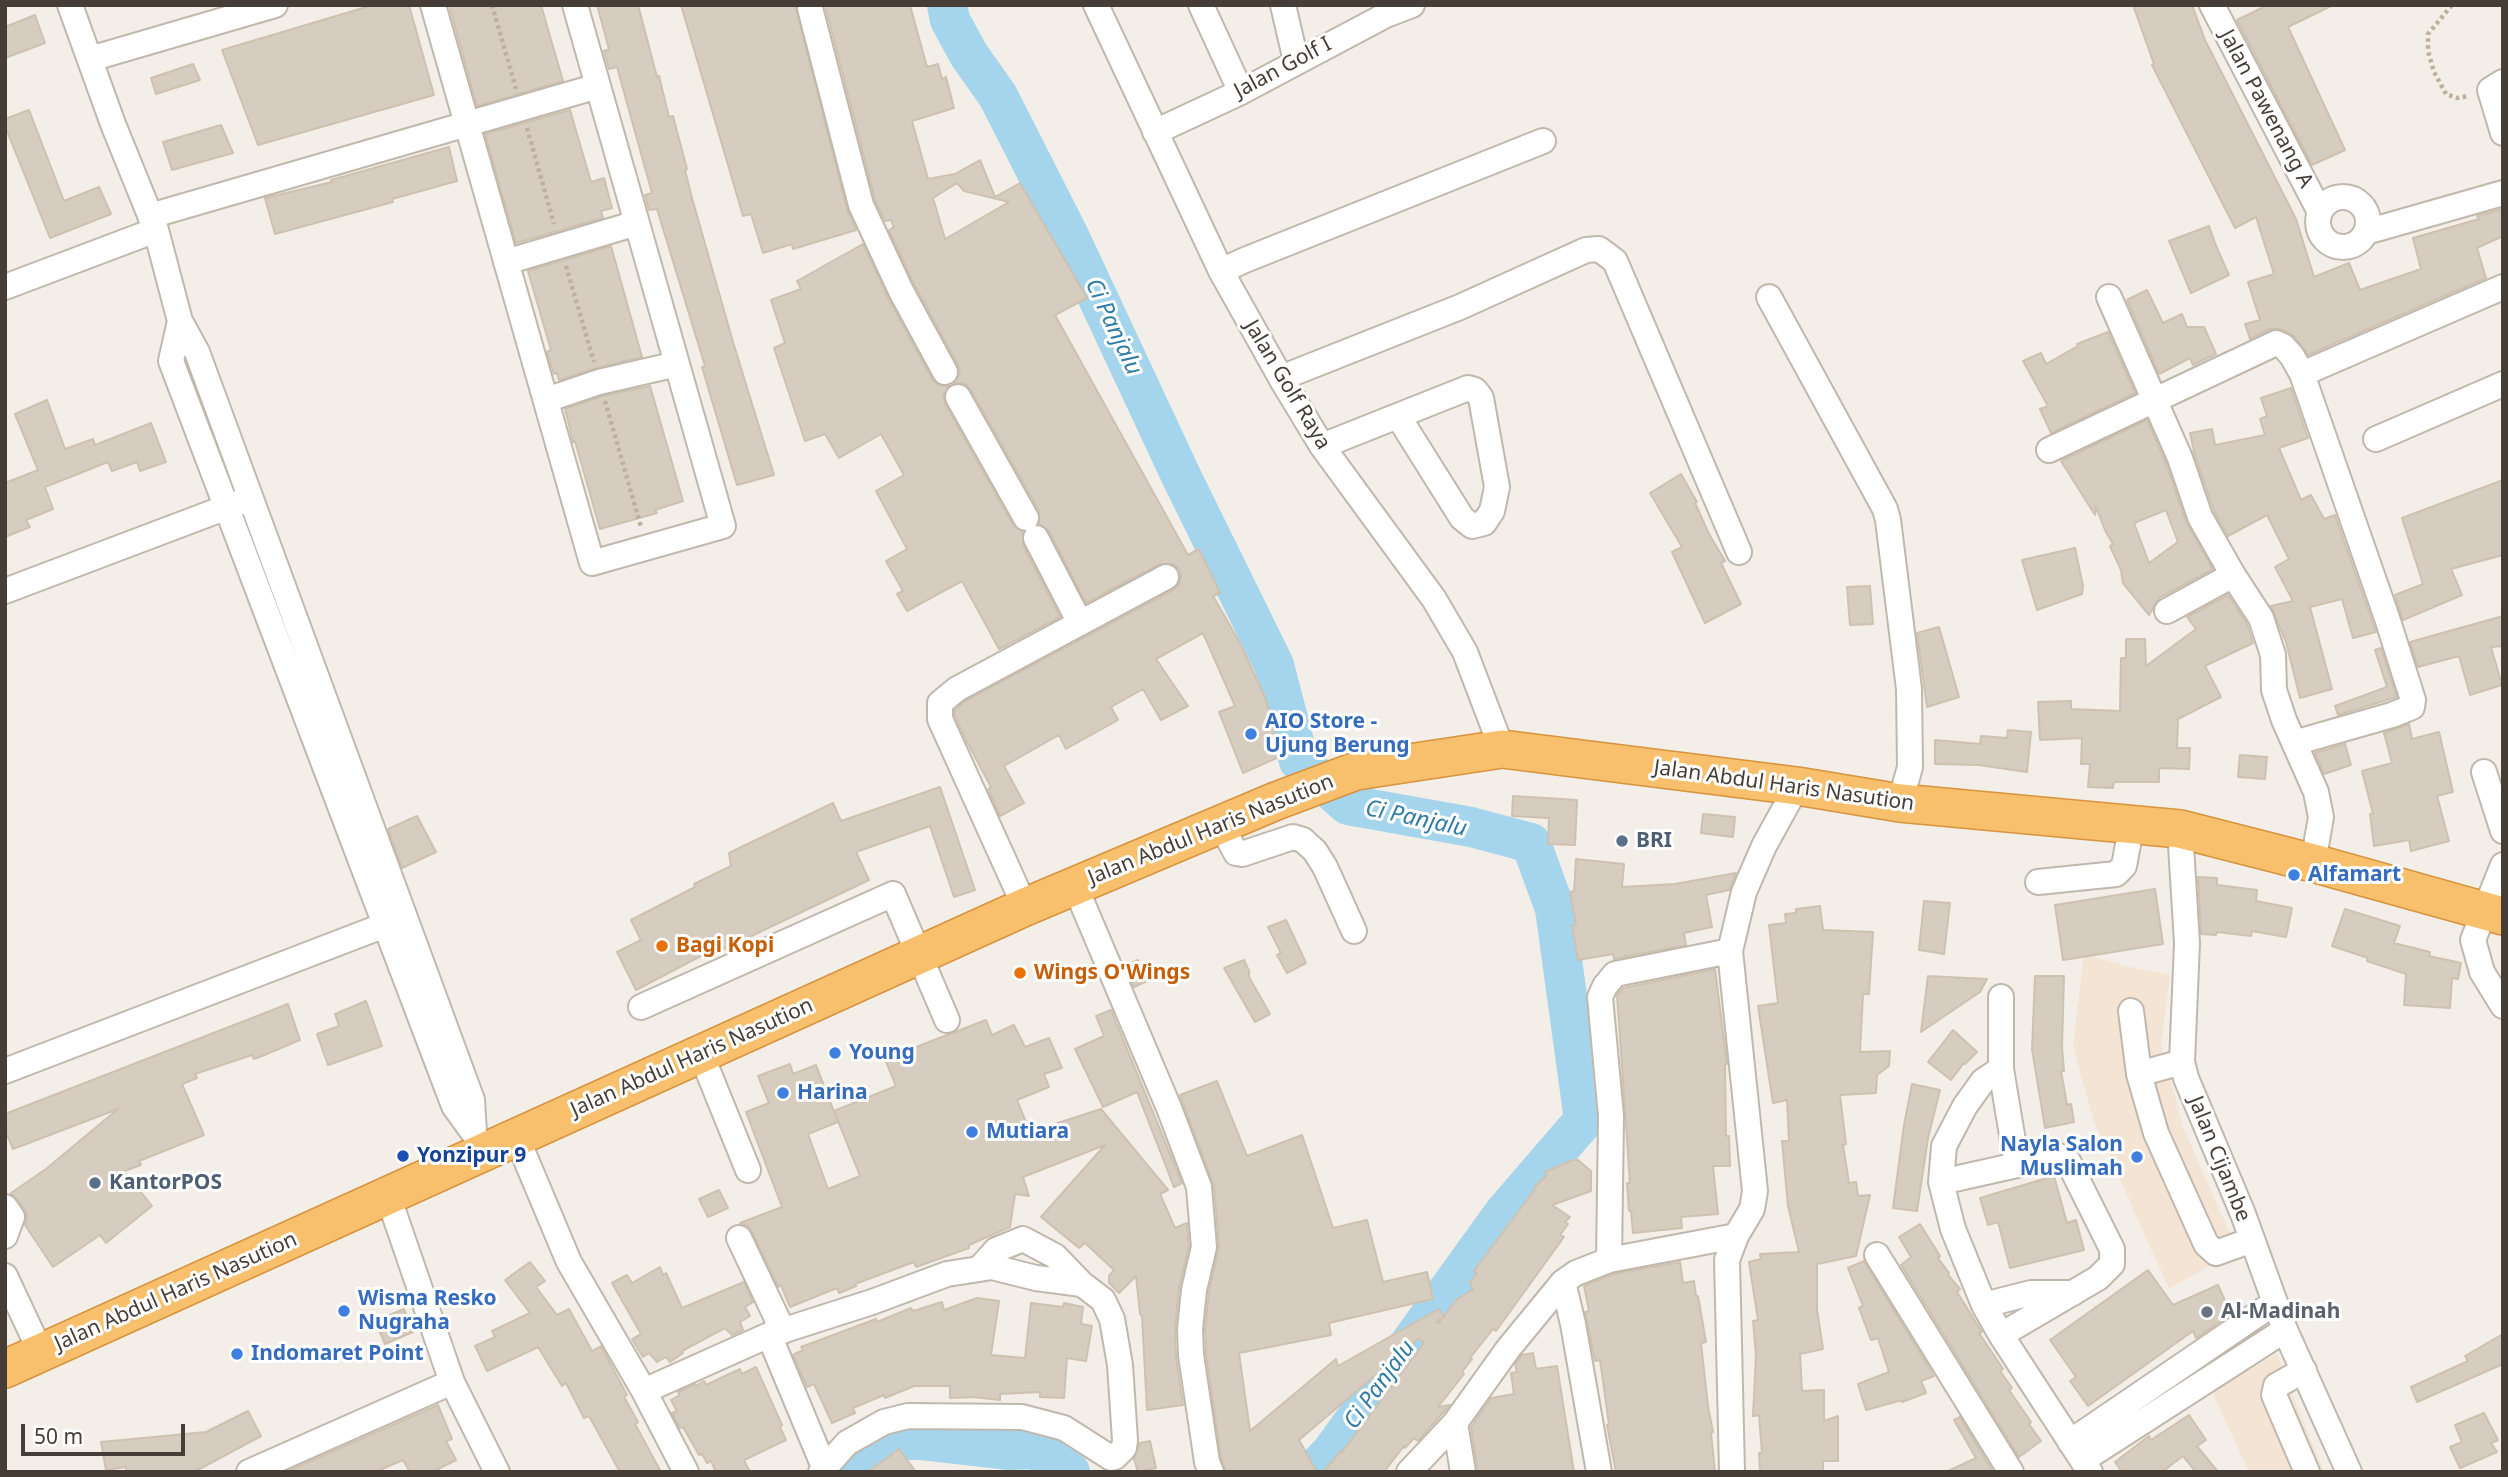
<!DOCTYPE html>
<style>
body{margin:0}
#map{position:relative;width:2508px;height:1477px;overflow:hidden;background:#f3eee7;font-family:"Noto Sans",sans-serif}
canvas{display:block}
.frame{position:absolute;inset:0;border:7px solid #463e36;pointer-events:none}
.scale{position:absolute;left:21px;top:1424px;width:164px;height:32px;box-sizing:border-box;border:4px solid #463e36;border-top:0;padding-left:9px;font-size:21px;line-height:24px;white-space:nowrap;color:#463e36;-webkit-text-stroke:5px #fff;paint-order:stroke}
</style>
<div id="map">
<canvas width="2508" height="1477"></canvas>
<div class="frame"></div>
<div class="scale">50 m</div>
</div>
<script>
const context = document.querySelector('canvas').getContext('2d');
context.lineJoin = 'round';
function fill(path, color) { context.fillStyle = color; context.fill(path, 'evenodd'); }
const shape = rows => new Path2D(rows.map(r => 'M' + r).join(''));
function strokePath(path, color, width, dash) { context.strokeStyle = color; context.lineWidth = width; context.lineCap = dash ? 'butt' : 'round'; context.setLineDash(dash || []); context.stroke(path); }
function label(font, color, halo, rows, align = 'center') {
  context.font = font + ' "Noto Sans",sans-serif'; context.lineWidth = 6; context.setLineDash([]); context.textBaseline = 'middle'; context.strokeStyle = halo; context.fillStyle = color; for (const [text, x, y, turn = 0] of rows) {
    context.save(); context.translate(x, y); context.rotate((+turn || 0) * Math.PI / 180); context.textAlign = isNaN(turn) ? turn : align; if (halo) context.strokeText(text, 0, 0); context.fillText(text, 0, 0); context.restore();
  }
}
fill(shape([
 [2084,954,2141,970,2170,974,2161,1045,2183,1127,2237,1250,2169,1289,2094,1121,2073,1047],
 [2277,1354,2295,1401,2324,1472,2249,1472,2212,1392]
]), '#f4e4d3');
strokePath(shape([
 [947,5,950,20,969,55,998,96,1069,236,1182,478,1274,665,1299,761,1348,805,1471,827,1531,843,1555,909,1584,1120,1504,1213,1331,1453,1312,1472],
 [852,1472,859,1460,894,1440,920,1440,1008,1450,1035,1449,1070,1472]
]), '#a5d5ed', 40);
const building = shape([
 [373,5,409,5,434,95,258,145,222,50,373,5],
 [449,5,541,5,563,81,477,106,449,5],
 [597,5,638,5,657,77,659,76,669,117,673,116,687,169,685,170,692,198,733,342,774,475,737,485,702,367,705,366,657,209,649,210,645,195,652,193,617,67,609,69,604,51,609,49,597,5],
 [681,5,795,5,847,209,856,230,793,249,792,244,763,253,751,214,743,216,681,5],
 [825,5,910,5,927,67,938,64,942,79,946,77,954,108,912,121,928,179,955,174,980,160,995,197,1020,183,1087,298,1055,315,1188,555,1199,549,1220,593,1213,596,1240,643,1265,697,1281,756,1243,773,1219,712,1235,706,1203,633,1156,659,1188,706,1161,720,1143,689,1111,707,1118,720,1066,749,1059,735,1004,766,1024,803,1000,816,988,789,991,787,967,742,955,716,955,710,965,701,1173,590,1179,584,1181,577,1179,569,1173,564,1160,564,1086,603,1049,531,1039,524,1039,511,971,390,965,384,954,383,960,373,958,365,914,284,889,230,894,227,891,220,885,221,875,200,825,5],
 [957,183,964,191,1009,202,945,239,933,198,957,183],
 [2133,5,2192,5,2205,40,2296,219,2314,277,2349,263,2360,290,2421,269,2413,238,2479,219,2477,216,2503,209,2503,236,2477,248,2486,278,2308,355,2294,336,2281,329,2270,329,2250,339,2245,324,2260,320,2248,282,2274,274,2256,217,2235,228,2152,65,2154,64,2133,5],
 [2268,5,2333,5,2288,27,2345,150,2312,165,2237,20,2268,5],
 [35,15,45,43,5,58,5,27,35,15],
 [193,64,200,80,156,94,151,78,193,64],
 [29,110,64,201,99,187,111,214,50,238,5,126,5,119,29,110],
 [570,110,591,182,604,178,612,208,601,211,603,218,516,243,485,134,570,110],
 [221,125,233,153,172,170,163,142,221,125],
 [449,147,457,181,392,199,393,202,275,234,265,198,332,182,331,180,449,147],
 [2209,226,2216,246,2229,275,2191,293,2169,241,2209,226],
 [863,244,888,298,932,379,938,385,949,386,943,396,945,404,1013,525,1023,532,1023,545,1060,617,999,649,962,581,907,611,897,594,903,591,886,561,907,549,876,491,904,475,881,434,839,458,825,434,805,441,774,348,785,343,771,300,801,289,797,281,863,244],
 [611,246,642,357,596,368,559,380,557,373,554,374,547,352,551,350,528,271,611,246],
 [2147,290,2163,323,2182,314,2187,327,2204,327,2216,354,2193,365,2190,358,2159,374,2127,300,2147,290],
 [2108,332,2135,393,2051,433,2040,409,2048,406,2023,361,2041,353,2046,364,2078,346,2077,344,2108,332],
 [650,386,683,501,655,510,657,513,600,529,575,441,573,442,565,409,603,396,650,386],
 [2291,388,2308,438,2279,448,2301,500,2311,495,2324,519,2335,515,2376,632,2353,638,2342,599,2310,607,2332,689,2300,698,2286,642,2271,606,2293,601,2275,567,2289,559,2267,515,2228,536,2214,511,2195,456,2190,433,2212,429,2215,445,2265,435,2260,419,2267,416,2261,398,2291,388],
 [47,400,65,449,93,439,95,445,151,423,166,462,140,471,137,462,112,471,108,462,45,487,53,509,26,520,30,527,5,537,5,483,38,470,15,414,47,400],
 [2147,420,2166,463,2186,522,2213,569,2159,598,2149,615,2123,583,2121,570,2110,546,2113,544,2105,530,2096,507,2095,515,2061,461,2147,420],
 [2166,510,2178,542,2149,563,2134,523,2166,510],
 [1681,474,1697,502,1695,503,1709,534,1725,561,1721,563,1741,604,1705,623,1672,552,1682,547,1650,493,1681,474],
 [2503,480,2503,555,2451,569,2462,595,2403,620,2395,595,2423,584,2402,518,2503,480],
 [2075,548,2083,586,2082,594,2037,610,2022,560,2075,548],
 [1870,586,1873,624,1850,625,1847,587,1870,586],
 [2228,595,2247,624,2253,643,2205,666,2221,697,2178,719,2177,748,2190,748,2189,769,2159,768,2159,782,2114,782,2113,788,2088,787,2090,764,2081,764,2082,738,2040,740,2038,702,2071,701,2071,709,2120,711,2121,658,2126,658,2126,639,2145,639,2146,666,2196,629,2187,617,2228,595],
 [2503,616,2503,646,2491,647,2502,685,2470,695,2459,656,2418,667,2410,642,2503,616],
 [1939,627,1959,697,1927,707,1917,633,1939,627],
 [2381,648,2397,697,2338,715,2335,706,2387,687,2375,650,2381,648],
 [2409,724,2412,739,2439,732,2453,792,2437,796,2449,841,2411,851,2409,840,2374,846,2370,814,2373,814,2362,771,2392,763,2384,733,2409,724],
 [2008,730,2031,732,2027,772,1979,765,1935,764,1935,740,1980,744,1981,736,2007,738,2008,730],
 [2345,744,2351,765,2324,774,2315,753,2345,744],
 [2240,755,2267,757,2265,779,2238,777,2240,755],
 [940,787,975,890,954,897,930,826,856,852,869,880,724,949,722,945,636,990,617,952,641,940,631,920,695,887,694,884,731,866,729,853,833,803,841,821,940,787],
 [1513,796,1577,800,1575,845,1548,844,1549,818,1512,816,1513,796],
 [1703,814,1735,817,1733,837,1701,833,1703,814],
 [417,816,436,852,402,868,388,829,417,816],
 [1576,859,1624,864,1622,887,1675,884,1736,873,1729,890,1706,895,1712,927,1684,933,1686,945,1614,959,1613,954,1578,960,1572,926,1576,925,1570,892,1574,891,1576,859],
 [2198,877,2217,878,2217,885,2257,890,2256,901,2292,908,2286,937,2252,931,2251,936,2217,932,2216,935,2201,934,2198,877],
 [2155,889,2163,944,2063,960,2055,905,2155,889],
 [1924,901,1950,903,1944,954,1919,950,1924,901],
 [1820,906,1823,930,1873,932,1869,994,1863,994,1860,1052,1890,1051,1889,1066,1877,1075,1876,1093,1840,1095,1846,1144,1843,1145,1849,1183,1856,1182,1858,1196,1870,1195,1856,1256,1817,1264,1817,1309,1823,1349,1800,1354,1802,1391,1824,1390,1824,1421,1838,1416,1838,1461,1823,1461,1823,1472,1760,1472,1759,1453,1762,1453,1759,1415,1753,1416,1756,1355,1753,1321,1758,1320,1749,1262,1761,1259,1760,1254,1799,1252,1788,1206,1782,1141,1789,1141,1787,1100,1773,1103,1758,1006,1778,1003,1769,925,1786,923,1785,914,1796,913,1796,909,1820,906],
 [2345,909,2400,926,2394,943,2430,952,2429,956,2461,963,2458,979,2452,978,2450,1008,2404,1005,2406,974,2367,961,2368,958,2332,946,2345,909],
 [1286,920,1306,963,1287,973,1277,955,1281,953,1268,927,1286,920],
 [1138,960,1147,981,1134,987,1125,965,1138,960],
 [1244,960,1249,971,1249,977,1270,1014,1255,1022,1224,968,1244,960],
 [1715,969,1727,1064,1725,1064,1726,1136,1729,1136,1730,1166,1713,1166,1718,1214,1681,1217,1682,1228,1633,1233,1631,1211,1629,1211,1627,1183,1630,1183,1617,995,1623,988,1715,969],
 [1928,976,1987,979,1980,992,1921,1032,1928,976],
 [2035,976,2064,976,2062,1047,2064,1071,2061,1071,2067,1105,2071,1104,2074,1122,2045,1128,2032,1049,2035,976],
 [366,1001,382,1046,328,1065,317,1034,339,1026,335,1014,366,1001],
 [288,1004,300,1040,262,1056,254,1059,252,1055,195,1074,197,1078,182,1084,204,1135,139,1161,141,1165,124,1171,152,1206,106,1243,100,1235,53,1267,25,1225,27,1216,24,1208,11,1193,46,1169,118,1109,13,1149,5,1130,5,1114,288,1004],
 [1111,1010,1182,1183,1174,1187,1137,1092,1103,1107,1075,1049,1104,1036,1096,1016,1111,1010],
 [986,1020,992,1035,1014,1025,1025,1047,1049,1038,1062,1068,1044,1074,1049,1087,1017,1100,1030,1132,1101,1109,1168,1190,1160,1194,1175,1228,1187,1223,1189,1246,1179,1288,1175,1329,1176,1357,1183,1405,1147,1410,1142,1316,1140,1314,1136,1276,1119,1293,1109,1283,1109,1276,1114,1270,1085,1243,1079,1248,1041,1217,1105,1145,1023,1177,1029,1196,1015,1194,1010,1227,969,1245,969,1248,916,1267,914,1262,855,1284,856,1286,839,1293,837,1288,790,1307,781,1285,778,1287,752,1232,748,1226,740,1223,782,1207,746,1112,769,1103,758,1076,790,1064,793,1074,816,1065,838,1122,808,1134,828,1189,860,1176,834,1111,896,1086,885,1059,986,1020],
 [1953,1030,1977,1052,1965,1064,1964,1063,1951,1080,1928,1062,1953,1030],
 [1217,1081,1247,1156,1302,1135,1333,1228,1367,1220,1383,1282,1427,1272,1433,1299,1329,1323,1331,1335,1239,1353,1250,1431,1336,1359,1338,1366,1439,1309,1444,1317,1437,1322,1438,1324,1457,1299,1473,1290,1470,1282,1477,1273,1474,1271,1535,1189,1534,1187,1547,1175,1545,1172,1573,1160,1578,1160,1591,1171,1591,1191,1552,1205,1570,1217,1565,1222,1568,1224,1560,1235,1564,1237,1496,1331,1493,1329,1470,1358,1472,1359,1462,1372,1464,1374,1438,1407,1450,1405,1418,1441,1414,1438,1405,1448,1404,1446,1384,1472,1323,1472,1341,1451,1342,1452,1424,1343,1419,1338,1299,1440,1317,1472,1226,1472,1221,1458,1206,1354,1205,1329,1209,1292,1219,1246,1214,1186,1180,1095,1217,1081],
 [1912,1084,1940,1090,1928,1138,1917,1211,1893,1208,1904,1125,1912,1084],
 [2054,1176,2067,1223,2076,1220,2084,1250,2010,1268,1998,1222,1988,1225,1980,1198,2054,1176],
 [719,1190,728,1208,708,1217,699,1199,719,1190],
 [1920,1224,1940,1256,1938,1258,1949,1273,1948,1275,1960,1289,1957,1292,1982,1332,1979,1333,2003,1369,2000,1371,2012,1388,2009,1390,2031,1422,2029,1424,2041,1441,2019,1457,1901,1265,1911,1257,1899,1237,1920,1224],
 [1864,1261,1934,1376,1921,1381,1926,1393,1902,1402,1902,1400,1866,1410,1858,1384,1889,1372,1878,1338,1871,1340,1859,1308,1863,1306,1848,1268,1864,1261],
 [530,1262,545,1281,536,1287,557,1315,569,1309,592,1351,601,1346,627,1395,624,1397,638,1422,635,1424,661,1472,620,1472,589,1416,584,1418,566,1383,562,1386,538,1347,487,1371,475,1346,495,1337,492,1331,530,1313,505,1280,530,1262],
 [1680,1262,1683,1283,1694,1281,1696,1296,1698,1296,1706,1342,1701,1343,1708,1406,1713,1432,1711,1433,1715,1472,1616,1472,1607,1425,1609,1424,1600,1360,1595,1361,1585,1312,1589,1311,1584,1286,1613,1274,1680,1262],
 [660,1267,663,1275,666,1273,682,1308,744,1282,753,1302,745,1307,750,1316,740,1322,743,1330,732,1335,725,1328,682,1351,683,1353,670,1362,666,1357,657,1362,649,1353,643,1357,632,1339,641,1334,612,1283,627,1275,632,1283,660,1267],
 [2148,1270,2173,1305,2218,1285,2231,1314,2196,1338,2193,1331,2088,1406,2070,1381,2076,1377,2050,1340,2148,1270],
 [977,1298,999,1301,991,1355,1025,1358,1031,1303,1063,1307,1064,1303,1083,1307,1081,1324,1092,1326,1086,1361,1067,1358,1064,1398,1040,1397,1040,1392,1000,1394,1000,1400,973,1397,950,1398,950,1386,914,1386,885,1398,884,1395,853,1408,855,1413,832,1423,814,1384,807,1387,793,1355,803,1350,801,1347,876,1319,877,1322,911,1308,913,1311,942,1302,944,1310,977,1298],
 [404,1309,413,1332,385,1344,375,1321,404,1309],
 [2503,1334,2503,1364,2417,1402,2411,1387,2468,1361,2465,1356,2503,1334],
 [1533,1353,1536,1369,1557,1366,1574,1472,1478,1472,1471,1427,1491,1398,1514,1394,1511,1373,1517,1372,1515,1364,1522,1355,1533,1353],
 [756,1367,782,1425,780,1427,786,1440,744,1460,750,1472,716,1472,711,1461,707,1463,702,1454,699,1455,683,1427,680,1428,672,1413,677,1411,671,1400,680,1395,678,1392,695,1384,696,1386,704,1381,706,1385,740,1369,742,1374,756,1367],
 [438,1405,452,1439,446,1441,456,1460,432,1472,410,1472,403,1460,375,1472,286,1472,438,1405],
 [248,1411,261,1436,194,1472,126,1472,126,1467,106,1470,101,1442,206,1432,248,1411],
 [2484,1413,2498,1440,2491,1443,2497,1452,2460,1468,2450,1447,2462,1442,2455,1425,2484,1413],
 [2189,1415,2206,1440,2197,1446,2218,1472,2196,1472,2183,1456,2162,1472,2122,1472,2115,1462,2149,1436,2151,1440,2189,1415],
 [1960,1417,1993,1472,1946,1472,1976,1458,1954,1420,1960,1417],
 [1150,1441,1156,1468,1138,1472,1134,1459,1140,1443,1150,1441],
 [899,1449,916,1472,868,1472,899,1449]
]);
fill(building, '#d7ccc0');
strokePath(building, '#cec1b0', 2);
const minor = shape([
 [70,5,113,124,156,230,180,321,197,352,472,1100,474,1133],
 [433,5,592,563,723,526,575,5],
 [1096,5,1221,271,1282,380,1322,446,1434,599,1465,652,1502,749],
 [1201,5,1241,92],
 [1283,5,1296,61],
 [2212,5,2320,212],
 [810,8,861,205,901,291,945,372],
 [90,59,275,5],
 [2503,82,2490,90,2503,133],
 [1155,132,1241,92,1386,15,1412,5],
 '2318 222a25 25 0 1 1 50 0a25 25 0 1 1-50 0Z',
 [150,216,598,86],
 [2366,232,2503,193],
 [506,262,637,223],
 [1221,271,1245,260,1543,141],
 [5,287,156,230],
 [1769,297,1885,509,1888,520,1909,689,1910,767,1900,803],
 [2109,297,2180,458,2200,517,2233,575,2261,618,2273,655,2274,690,2284,720,2316,792,2321,817,2313,863],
 [180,321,171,361,454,1106,475,1135],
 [2302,374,2503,287],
 [1282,380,1291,374,1460,307,1586,250,1599,249,1615,261,1739,552],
 [958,397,1026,518],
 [546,400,599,382,677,364],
 [2376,439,2503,384],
 [1322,446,1468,388,1475,390,1481,398,1497,487,1492,511,1484,523,1472,526,1462,518,1398,416],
 [2049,450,2276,343,2283,346,2292,356,2302,374,2387,618,2413,700,2412,707,2392,715,2294,743],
 [1036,538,1080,623],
 [5,591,243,501],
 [2167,611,2233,575],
 [2484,772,2503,831],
 [1221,825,1236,853,1242,854,1293,837,1303,840,1315,851,1325,867,1354,931],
 [2180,829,2187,943,2182,1062,2186,1078,2243,1214,2285,1330,2349,1472],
 [2503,865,2473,940,2482,972,2503,1006],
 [2038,882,2116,874,2124,866,2132,823],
 [1075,886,1169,1108,1199,1187,1204,1247,1194,1290,1190,1329,1191,1355,1207,1462,1211,1472],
 [1025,907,940,719,940,703,957,689,1166,577],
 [641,1007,893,894,947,1020],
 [2131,1011,2139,1074],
 [701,1054,748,1170],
 [2182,1062,2139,1074,2156,1133,2206,1244,2216,1253,2252,1240],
 [2001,1069,2001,997],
 [5,1071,398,920],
 [516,1136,569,1262,644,1391,686,1472],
 [1941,1182,2017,1165,2001,1069,1983,1081,1965,1106,1944,1146,1941,1182,1953,1229,1984,1305,2001,1335,2090,1472],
 [388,1196,452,1382,497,1472],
 [5,1207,12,1217,5,1236],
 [739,1238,783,1331],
 [1877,1255,2011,1472],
 [1609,1260,1611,1116,1600,997,1605,986,1615,974,1730,951],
 [979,1269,996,1250,1023,1239,1055,1256,1082,1284],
 [5,1276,41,1353],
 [1563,1282,1573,1324,1599,1472],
 [1984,1305,2031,1293,2073,1293],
 [769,1335,824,1467],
 [2001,1335,2098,1278,2112,1264,2112,1249,2068,1161,2063,1157,2058,1156,2017,1165],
 [2304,1370,2276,1386,2274,1395,2307,1472],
 [644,1391,769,1335,872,1302,947,1274,992,1267,1036,1278,1082,1284,1103,1300,1112,1319,1120,1365,1125,1440,1124,1448,1115,1457,1111,1458,1064,1428,1022,1417,908,1416,884,1422,847,1443,821,1472],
 [1455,1423,1463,1472],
 [2070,1442,2274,1303],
 [2083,1460,2285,1330],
 [249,1472,452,1382],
 [1409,1472,1455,1423,1508,1349,1563,1282,1576,1273,1609,1260,1736,1236],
 [1732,1472,1727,1260,1736,1236,1752,1209,1755,1191,1730,951,1744,892,1764,846,1797,786]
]);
const highway = shape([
 [5,1369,1025,907,1276,801,1356,771,1502,749,1797,786,1900,803,2180,829,2313,863,2503,916]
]);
strokePath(minor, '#c1b8ad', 28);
strokePath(highway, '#d7933d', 40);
strokePath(shape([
 [492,5,516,89],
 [2452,5,2428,34,2428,51,2434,72,2446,94,2457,98,2469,96],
 [527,128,554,224],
 [566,266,594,362],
 [605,401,641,527]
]), '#bfb09c', 4.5, [3.5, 3.5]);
strokePath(minor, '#fff', 24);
strokePath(highway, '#f8c06d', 37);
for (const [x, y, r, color] of [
 [1251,734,7,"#3f7fe0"],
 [1622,841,7,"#5c6f8a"],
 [2294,875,7,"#3f7fe0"],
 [662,946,7,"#e8710a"],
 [1020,973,7,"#e8710a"],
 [835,1053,7,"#3f7fe0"],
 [783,1093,7,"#3f7fe0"],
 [972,1132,7,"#3f7fe0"],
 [403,1156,7,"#1a4fb4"],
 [2137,1157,7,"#3f7fe0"],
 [95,1183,7,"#5c6f8a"],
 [344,1311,7,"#3f7fe0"],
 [2207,1312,7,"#6b7280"],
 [237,1354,7,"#3f7fe0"]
]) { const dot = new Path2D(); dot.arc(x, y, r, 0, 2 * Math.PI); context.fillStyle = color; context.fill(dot); strokePath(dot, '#fff', 2.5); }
label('21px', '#463e36', '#fff', [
 ["Jalan Golf I",1283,68,-28],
 ["Jalan Pawenang A",2266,109,62],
 ["Jalan Golf Raya",1287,385,59],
 ["Jalan Abdul Haris Nasution",1784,786,8],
 ["Jalan Abdul Haris Nasution",1211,830,-22],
 ["Jalan Abdul Haris Nasution",692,1058,-24],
 ["Jalan Cijambe",2219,1159,68],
 ["Jalan Abdul Haris Nasution",176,1292,-24]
]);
label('bold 21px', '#366cbe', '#fff', [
 ["AIO Store -",1265,722],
 ["Ujung Berung",1265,746],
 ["Alfamart",2308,875],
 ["Young",849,1053],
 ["Harina",797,1093],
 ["Mutiara",986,1132],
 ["Nayla Salon",2123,1145,"right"],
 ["Muslimah",2123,1169,"right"],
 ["Wisma Resko",358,1299],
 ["Nugraha",358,1323],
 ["Indomaret Point",251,1354]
], 'left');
label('bold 21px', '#4e5e75', '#fff', [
 ["BRI",1636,841],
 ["KantorPOS",109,1183]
], 'left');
label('bold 21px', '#c56008', '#fff', [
 ["Bagi Kopi",676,946],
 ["Wings O'Wings",1034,973]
], 'left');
label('bold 21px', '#164399', '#fff', [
 ["Yonzipur 9",417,1156]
], 'left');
label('bold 21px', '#5b616d', '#fff', [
 ["Al-Madinah",2221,1312]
], 'left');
label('italic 23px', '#317ca5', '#fff', [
 ["Ci Panjalu",1113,327,65],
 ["Ci Panjalu",1416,819,12],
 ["Ci Panjalu",1380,1385,-54]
]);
</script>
